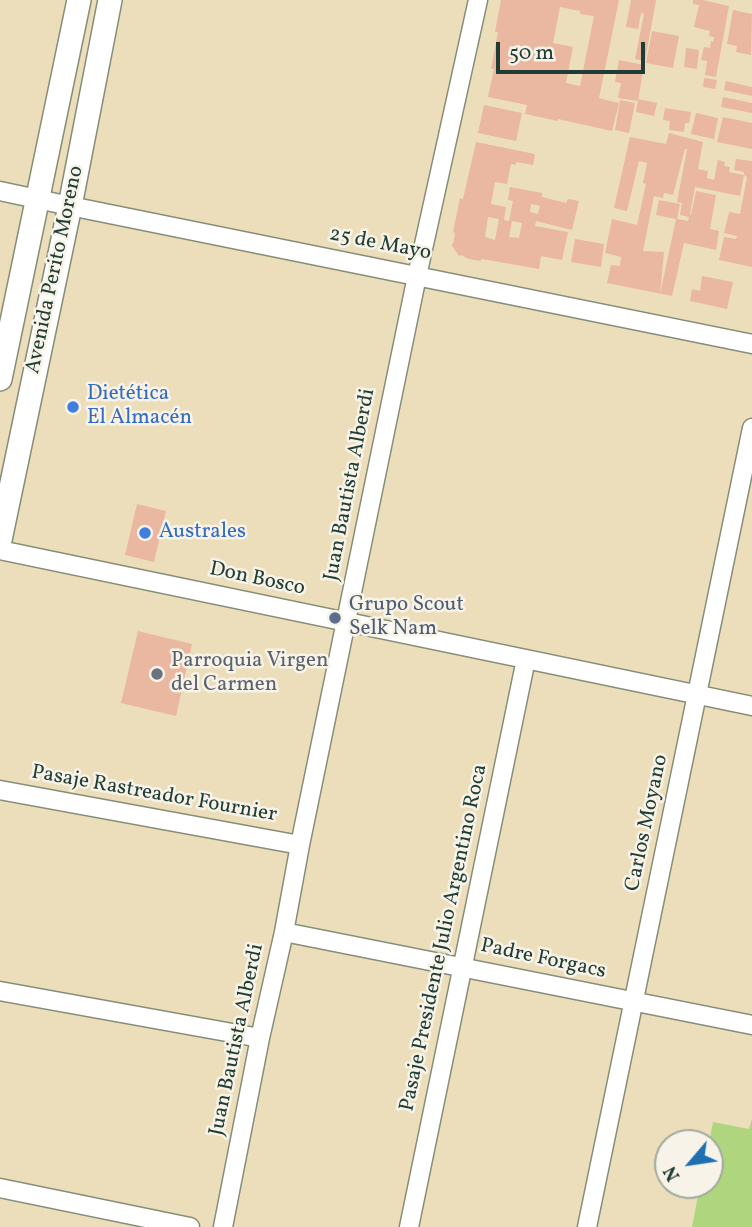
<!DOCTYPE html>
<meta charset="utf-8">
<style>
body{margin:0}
#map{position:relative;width:752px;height:1227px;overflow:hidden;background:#ecdebb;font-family:Vollkorn,serif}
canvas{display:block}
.north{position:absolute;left:654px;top:1129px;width:70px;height:70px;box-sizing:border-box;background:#f7f3e8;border:2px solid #a1aaa0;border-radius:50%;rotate:241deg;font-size:19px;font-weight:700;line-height:28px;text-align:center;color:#1f3d34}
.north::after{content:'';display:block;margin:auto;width:24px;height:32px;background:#1f6fb2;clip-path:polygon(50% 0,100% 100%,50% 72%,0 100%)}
.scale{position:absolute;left:496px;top:42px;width:149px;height:32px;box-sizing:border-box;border:4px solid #1f3d34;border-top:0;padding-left:9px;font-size:21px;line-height:24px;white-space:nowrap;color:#1f3d34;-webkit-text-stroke:5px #f7f3e8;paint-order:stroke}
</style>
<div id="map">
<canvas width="752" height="1227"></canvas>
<div class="north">N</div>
<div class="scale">50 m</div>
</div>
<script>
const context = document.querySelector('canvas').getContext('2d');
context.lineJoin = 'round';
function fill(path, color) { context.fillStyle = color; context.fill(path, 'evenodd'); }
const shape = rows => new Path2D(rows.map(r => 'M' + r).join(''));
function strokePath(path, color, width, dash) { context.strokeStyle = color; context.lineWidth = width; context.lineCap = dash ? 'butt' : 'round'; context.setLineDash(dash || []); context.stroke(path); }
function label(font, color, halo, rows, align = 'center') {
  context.font = font + ' Vollkorn,serif'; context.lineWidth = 5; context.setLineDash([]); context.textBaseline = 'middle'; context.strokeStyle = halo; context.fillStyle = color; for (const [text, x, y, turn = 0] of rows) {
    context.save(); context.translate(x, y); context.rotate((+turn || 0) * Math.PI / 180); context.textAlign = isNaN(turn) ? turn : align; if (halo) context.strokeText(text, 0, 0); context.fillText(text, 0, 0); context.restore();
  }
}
fill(shape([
 [752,1119,752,1227,692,1227,700,1185,710,1185,709,1143,713,1122,749,1129]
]), '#afd57e');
fill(shape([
 [501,0,619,0,599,98,619,103,612,131,558,119,558,121,525,114,527,105,488,97,494,69,491,69,498,32,495,32],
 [560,7,580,11,580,14,594,16,580,86,566,83,573,47,553,43],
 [631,0,656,0,645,61,635,59,644,14,641,13,638,29,626,27],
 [693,0,703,0,729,6,716,77,705,75,707,61,701,60,704,47,710,48,711,41,713,42,714,37,709,36,710,31,694,27,699,5,693,4],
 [733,10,752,14,751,55,736,52,737,46,727,44],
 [652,31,679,36,673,68,646,63],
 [686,48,699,50,697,69,684,67],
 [619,60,644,65,638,101,618,98,621,83,615,82],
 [704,78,717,80,715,89,703,87],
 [726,81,752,87,752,96,724,90],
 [723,97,752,103,752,113,721,107],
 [638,99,657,103,654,116,636,112],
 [620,100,635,103,629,133,615,130],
 [484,105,522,113,516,141,478,133],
 [665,108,691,112,689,123,685,123,684,132,669,130,670,121,663,120],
 [696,113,718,118,714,139,691,134],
 [723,117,752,123,752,149,717,142],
 [669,133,703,142,698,169,708,171,707,178,714,180,718,160,725,162,724,166,730,167,729,172,744,175,740,196,695,187,690,214,691,215,696,191,716,195,710,229,719,231,716,250,684,243,672,296,607,283,611,265,620,266,621,257,605,253,612,219,637,225,646,184,643,183,647,163,639,161,627,211,614,208,630,137,666,144],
 [685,149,687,149,677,202,682,203,680,215,689,217,688,221,677,219,680,204,659,200,656,215,676,219,660,294,664,252,643,251,654,196,663,198,664,193,673,195],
 [476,142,535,154,533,165,516,162,516,165,511,164,507,184,495,182,491,204,506,207,504,220,509,221,513,201,508,200,510,187,542,193,542,197,566,203,568,199,579,201,572,230,536,221,535,226,568,232,562,260,541,256,539,269,482,259,480,261,469,259,461,255,459,256,451,244,453,244,455,233,453,232,460,198,463,199],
 [531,204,540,206,538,214,530,212],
 [488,217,499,219,495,240,485,237],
 [512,221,522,223,519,238,509,237],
 [736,159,752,161,752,267,719,260,724,237,736,239,737,236,724,233,729,212,740,214,747,177,744,175,744,172,734,170],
 [575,239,604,244,601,267,571,262],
 [702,276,733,282,727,309,690,301,692,289,700,291],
 [137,504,166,511,154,562,125,555],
 [138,631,192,644,176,716,121,703]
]), '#eab7a0');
const minor = shape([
 [0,191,70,206,752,344],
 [0,550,752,706],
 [0,790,300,845],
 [284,932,752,1025],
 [0,991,260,1038],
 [0,1188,190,1227],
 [223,1227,260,1038,284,932,300,845,417,276,478,0],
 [409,1227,526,659],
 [587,1227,752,428]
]);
const tertiary = shape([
 [0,379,79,0],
 [0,540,70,206,110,0]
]);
strokePath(minor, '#868e78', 21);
strokePath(tertiary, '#868e78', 26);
strokePath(minor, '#fff', 18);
strokePath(tertiary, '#fff', 23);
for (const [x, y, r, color] of [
 [73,407,7,"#3f7fe0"],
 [145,533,7,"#3f7fe0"],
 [335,618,7,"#5c6f8a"],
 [157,674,7,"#6b7280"]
]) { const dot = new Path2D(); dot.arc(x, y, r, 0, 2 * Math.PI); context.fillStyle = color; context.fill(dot); strokePath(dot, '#f7f3e8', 2.5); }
label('21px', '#1f3d34', '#f7f3e8', [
 ["25 de Mayo",380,245,11],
 ["Avenida Perito Moreno",56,270,-78],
 ["Juan Bautista Alberdi",351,485,-79],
 ["Don Bosco",257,580,12],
 ["Pasaje Rastreador Fournier",154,795,10],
 ["Carlos Moyano",648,823,-78],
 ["Pasaje Presidente Julio Argentino Roca",445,938,-78],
 ["Padre Forgacs",543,960,12],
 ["Juan Bautista Alberdi",238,1040,-78]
]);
label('21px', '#366cbe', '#f7f3e8', [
 ["Dietética",87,395],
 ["El Almacén",87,419],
 ["Australes",159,533]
], 'left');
label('21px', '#4e5e75', '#f7f3e8', [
 ["Grupo Scout",349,606],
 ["Selk Nam",349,630]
], 'left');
label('21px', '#5b616d', '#f7f3e8', [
 ["Parroquia Virgen",171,662],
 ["del Carmen",171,686]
], 'left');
</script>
